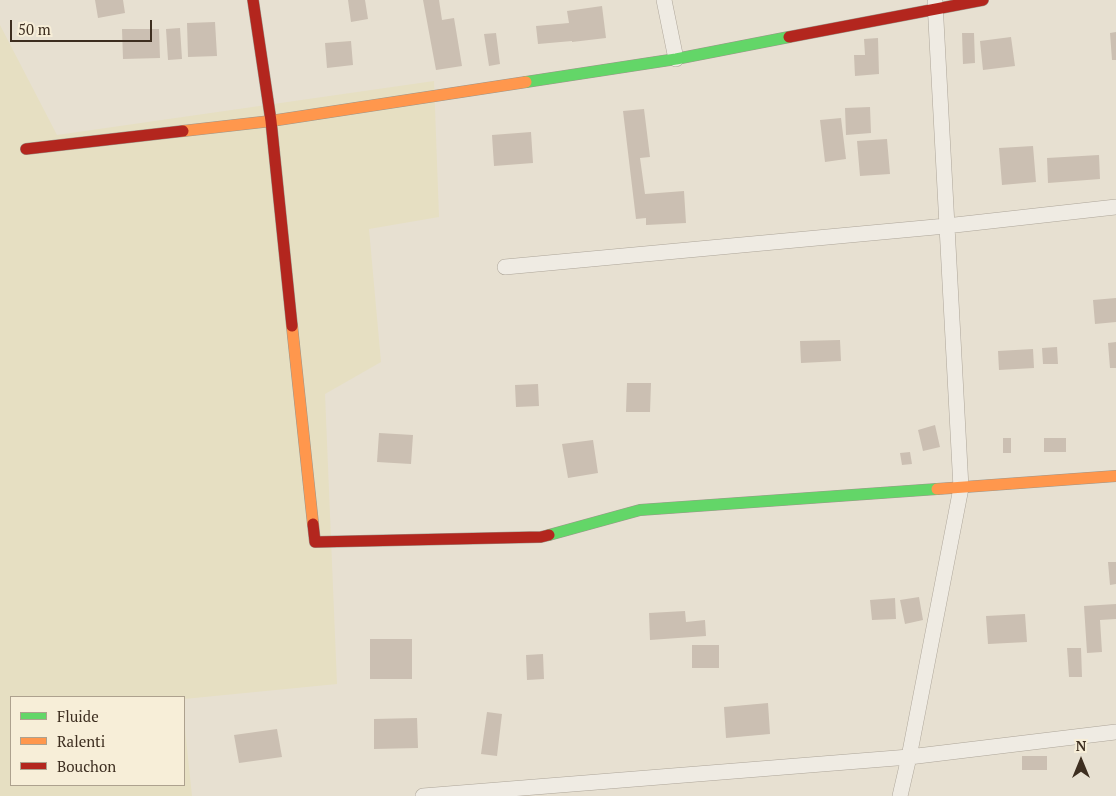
<!DOCTYPE html>
<style>
body{margin:0}
#map{position:relative;width:1116px;height:796px;overflow:hidden;background:#e7e0d1;font-family:"PT Serif",serif}
canvas{display:block}
.legend{position:absolute;left:10px;top:696px;width:175px;height:90px;box-sizing:border-box;background:#f7eed8;border:1px solid #ada18e;margin:0;padding:6px 9px;list-style:none;font-size:15px;color:#3d2e20}
.legend li{display:flex;align-items:center;gap:10px;height:25px}
.legend b{width:25px;border:1px solid #ada18e}
.north{position:absolute;left:1056px;top:736px;width:50px;height:50px;-webkit-text-stroke:4px #f7eed8;paint-order:stroke;rotate:0deg;font-size:14px;font-weight:700;line-height:20px;text-align:center;color:#3d2e20}
.north::after{content:'';display:block;margin:auto;width:18px;height:22px;background:#3d2e20;clip-path:polygon(50% 0,100% 100%,50% 72%,0 100%)}
.scale{position:absolute;left:10px;top:20px;width:142px;height:22px;box-sizing:border-box;border:2px solid #3d2e20;border-top:0;padding-left:6px;font-size:15px;line-height:18px;white-space:nowrap;color:#3d2e20;-webkit-text-stroke:4px #f7eed8;paint-order:stroke}
</style>
<div id="map">
<canvas width="1116" height="796"></canvas>
<ul class="legend">
<li><b style="height:6px;background:#63d668"></b>Fluide</li>
<li><b style="height:6px;background:#ff974d"></b>Ralenti</li>
<li><b style="height:6px;background:#b3261e"></b>Bouchon</li>
</ul>
<div class="north">N</div>
<div class="scale">50 m</div>
</div>
<script>
const context = document.querySelector('canvas').getContext('2d');
context.lineJoin = 'round';
function fill(path, color) { context.fillStyle = color; context.fill(path, 'evenodd'); }
const shape = rows => new Path2D(rows.map(r => 'M' + r).join(''));
function strokePath(path, color, width, dash) { context.strokeStyle = color; context.lineWidth = width; context.lineCap = dash ? 'butt' : 'round'; context.setLineDash(dash || []); context.stroke(path); }
fill(shape([
 [0,25,57,135,434,81,439,217,369,229,381,362,325,394,337,684,184,699,184,697,11,697,11,785,184,785,184,720,192,796,0,796]
]), '#e6dfc2');
fill(shape([
 [95,0,123,0,125,13,98,18],
 [348,0,365,0,368,19,351,22],
 [423,0,439,0,442,20,454,18,462,66,436,70],
 [602,6,606,38,572,42,572,41,538,44,536,26,569,23,567,11],
 [215,22,217,56,188,57,187,23],
 [180,28,182,59,168,60,166,29],
 [122,29,159,29,160,58,123,59],
 [1116,32,1116,60,1112,60,1110,33],
 [496,33,500,64,489,66,484,34],
 [962,33,974,33,975,63,963,64],
 [1011,37,1015,66,983,70,980,41],
 [878,38,879,74,855,76,854,55,865,55,864,39],
 [351,41,353,65,327,68,325,43],
 [870,107,871,133,846,135,845,108],
 [644,109,650,157,640,158,645,194,684,191,686,223,646,225,646,218,636,219,623,111],
 [841,118,846,159,825,162,820,120],
 [531,132,533,163,494,166,492,135],
 [887,139,890,174,860,176,857,141],
 [1033,146,1036,182,1002,185,999,148],
 [1099,155,1100,179,1048,183,1047,158],
 [1116,298,1116,322,1095,324,1093,300],
 [840,340,841,361,801,363,800,341],
 [1116,342,1116,368,1110,368,1108,343],
 [1057,347,1058,364,1043,364,1042,348],
 [1033,349,1034,368,999,370,998,351],
 [627,383,651,383,650,412,626,412],
 [538,384,539,406,516,407,515,385],
 [935,425,940,447,923,451,918,430],
 [379,433,413,435,411,464,377,462],
 [1003,438,1011,438,1011,453,1003,453],
 [1044,438,1066,438,1066,452,1044,452],
 [593,440,598,473,568,478,562,444],
 [910,452,912,464,902,465,900,453],
 [1108,562,1116,562,1116,584,1110,585],
 [919,597,923,620,905,624,900,600],
 [895,598,896,619,872,620,870,600],
 [1116,604,1116,619,1100,620,1102,652,1087,653,1084,606],
 [685,611,686,622,705,620,706,636,650,640,649,613],
 [1025,614,1027,642,988,644,986,616],
 [370,639,412,639,412,679,370,679],
 [692,645,719,645,719,668,692,668],
 [1067,648,1081,648,1082,677,1069,677],
 [543,654,544,679,527,680,526,655],
 [768,703,770,734,726,738,724,707],
 [487,712,502,714,497,756,481,754],
 [417,718,418,748,374,749,374,719],
 [277,729,282,757,239,763,234,735],
 [1022,756,1047,756,1047,770,1022,770]
]), '#cbbfb2');
const street = shape([
 [664,0,676,59],
 [505,267,946,226,1116,207],
 [423,796,909,757,1116,732],
 [900,796,909,757,961,488,935,2]
]);
const fast = shape([
 [526,82,676,59,789,37],
 [549,535,640,510,937,489]
]);
const slow = shape([
 [183,131,271,121,526,82],
 [292,326,313,524],
 [937,489,1116,476]
]);
const jam = shape([
 [253,0,271,121,292,326],
 [789,37,983,0],
 [26,149,183,131],
 [313,524,315,542,541,537,549,535]
]);
strokePath(street, '#ada599', 16);
strokePath(fast, '#9c958a', 12);
strokePath(slow, '#9c958a', 12);
strokePath(jam, '#9c958a', 12);
strokePath(street, '#efebe3', 15);
strokePath(fast, '#63d668', 11);
strokePath(slow, '#ff974d', 11);
strokePath(jam, '#b3261e', 11);
</script>
